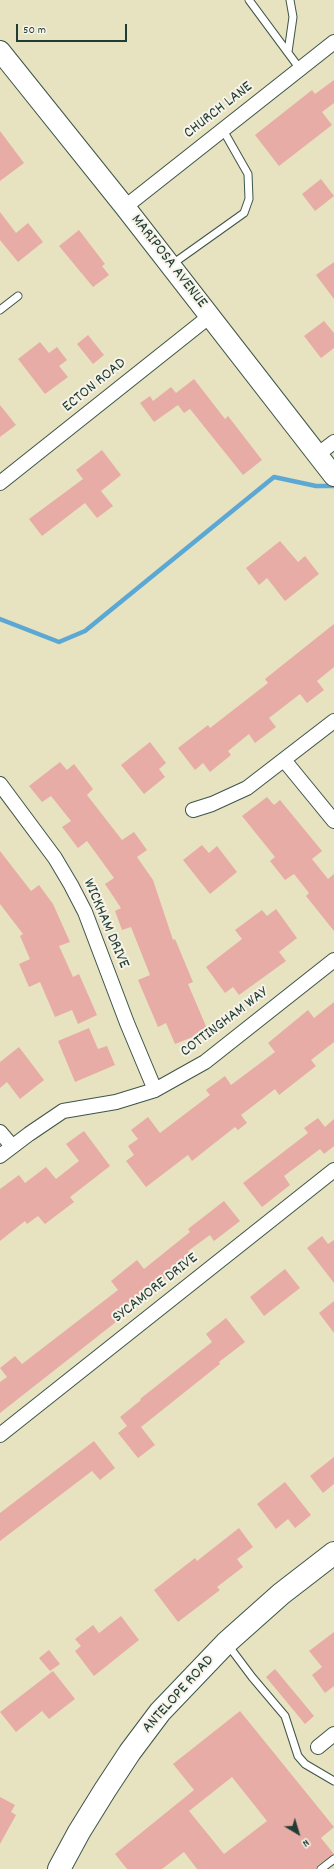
<!DOCTYPE html>
<style>
body{margin:0}
#map{position:relative;width:334px;height:1869px;overflow:hidden;background:#e7e2c0;font-family:Dekko,sans-serif}
canvas{display:block}
.north{position:absolute;left:278px;top:1813px;width:40px;height:40px;-webkit-text-stroke:3px #f7f3e8;paint-order:stroke;rotate:142deg;font-size:11px;font-weight:700;line-height:16px;text-align:center;color:#1f3d34}
.north::after{content:'';display:block;margin:auto;width:14px;height:18px;background:#1f3d34;clip-path:polygon(50% 0,100% 100%,50% 72%,0 100%)}
.scale{position:absolute;left:16px;top:24px;width:111px;height:18px;box-sizing:border-box;border:2px solid #1f3d34;border-top:0;padding-left:5px;font-size:12px;line-height:14px;white-space:nowrap;color:#1f3d34;-webkit-text-stroke:3px #f7f3e8;paint-order:stroke}
</style>
<div id="map">
<canvas width="334" height="1869"></canvas>
<div class="north">N</div>
<div class="scale">50 m</div>
</div>
<script>
const context = document.querySelector('canvas').getContext('2d');
context.lineJoin = 'round';
const shape = rows => new Path2D(rows.map(r => 'M' + r).join(''));
function strokePath(path, color, width, dash) { context.strokeStyle = color; context.lineWidth = width; context.lineCap = dash ? 'butt' : 'round'; context.setLineDash(dash || []); context.stroke(path); }
function fill(path, color) { context.fillStyle = color; context.fill(path, 'evenodd'); }
function label(font, color, halo, rows, align = 'center') {
  context.font = font + ' Dekko,sans-serif'; context.lineWidth = 4; context.setLineDash([]); context.textBaseline = 'middle'; context.strokeStyle = halo; context.fillStyle = color; for (const [text, x, y, turn = 0] of rows) {
    context.save(); context.translate(x, y); context.rotate((+turn || 0) * Math.PI / 180); context.textAlign = isNaN(turn) ? turn : align; if (halo) context.strokeText(text, 0, 0); context.fillText(text, 0, 0); context.restore();
  }
}
strokePath(shape([
 [0,619,59,642,85,631,274,477,316,486,334,486]
]), '#5ca8d5', 4.5);
fill(shape([
 [334,80,334,103,322,112,332,125,279,166,255,135,312,90,315,94],
 [0,131,24,163,0,181],
 [321,179,334,196,315,211,302,194],
 [0,212,16,233,28,223,43,242,18,262,0,240],
 [79,230,105,264,102,266,109,275,93,287,59,246],
 [334,262,334,299,316,275],
 [324,321,334,333,334,348,321,358,304,336],
 [88,335,104,355,93,364,77,344],
 [40,342,49,353,57,347,67,360,59,366,68,377,45,394,18,359],
 [194,379,225,419,228,416,262,460,243,475,190,409,184,413,178,405,154,422,140,403,150,396,153,401,171,387,176,393],
 [0,405,16,425,0,437],
 [102,450,121,475,101,491,113,506,97,518,85,503,42,536,29,519,83,479,76,470],
 [280,541,298,562,305,556,319,574,285,601,267,578,259,585,246,568],
 [334,624,334,667,317,681,324,690,307,703,300,694,269,718,276,727,255,743,249,734,228,751,231,755,210,772,203,763,195,770,178,748,208,725,210,728,268,683,265,679],
 [150,742,166,763,159,769,165,777,144,794,121,765],
 [60,762,67,770,74,764,93,789,87,795,122,840,134,832,147,850,137,857,153,880,173,940,175,939,193,982,188,984,208,1031,175,1044,166,1023,158,1027,138,980,150,975,131,927,122,930,115,911,121,908,105,884,114,878,87,841,78,848,62,827,71,821,51,796,42,802,29,786],
 [267,797,274,805,280,800,322,851,312,859,328,879,334,874,334,931,306,896,309,893,294,874,285,880,270,861,275,857,242,816],
 [202,845,209,853,217,846,237,872,210,894,183,860],
 [0,851,31,891,39,885,53,904,70,942,59,946,73,977,79,974,97,1015,78,1024,72,1010,55,1017,40,982,29,987,19,964,30,959,20,936,23,934,0,904],
 [276,909,297,938,279,952,286,961,239,995,233,987,225,993,206,967,242,939,235,930,262,910,267,916],
 [334,1002,334,1042,311,1060,316,1066,279,1095,275,1089,241,1115,247,1123,238,1130,235,1127,192,1161,188,1155,146,1187,126,1161,134,1155,128,1146,138,1139,131,1130,148,1117,160,1133,210,1095,206,1090,225,1076,231,1085,275,1052,268,1043,308,1010,314,1018],
 [89,1028,98,1049,107,1046,115,1065,75,1082,58,1041],
 [19,1047,44,1080,20,1099,7,1082,0,1088,0,1062],
 [318,1118,325,1127,334,1119,334,1146,324,1154,320,1149,284,1176,290,1185,262,1207,243,1183,308,1133,304,1128],
 [84,1131,110,1166,70,1197,74,1202,45,1224,38,1216,27,1224,25,1221,0,1241,0,1189,19,1175,25,1183,46,1167,56,1179,79,1161,66,1144],
 [224,1201,240,1221,214,1241,210,1235,188,1251,193,1257,119,1314,121,1318,0,1413,0,1382,7,1377,0,1368,15,1356,22,1364,118,1290,111,1281,137,1260,144,1269,190,1232,188,1229],
 [322,1236,328,1244,334,1240,334,1283,307,1248],
 [285,1269,300,1288,264,1316,250,1297],
 [334,1301,334,1333,319,1313],
 [226,1318,245,1342,219,1362,220,1364,141,1427,155,1445,138,1458,118,1433,127,1426,120,1417,141,1400,140,1399,212,1342,206,1334],
 [94,1441,115,1468,100,1480,92,1471,0,1541,0,1513],
 [334,1457,334,1484,323,1493,310,1476],
 [285,1482,311,1515,295,1528,288,1519,276,1529,257,1504],
 [239,1528,253,1547,237,1559,243,1567,217,1587,220,1590,178,1622,154,1590,195,1558,197,1561],
 [121,1616,139,1640,94,1676,75,1651,81,1646,75,1639,93,1625,99,1633],
 [334,1632,334,1686,325,1693,312,1675,322,1667,309,1651],
 [49,1650,60,1664,50,1671,39,1658],
 [275,1669,314,1716,305,1724,266,1677],
 [53,1671,75,1699,49,1719,42,1711,16,1732,0,1712],
 [240,1711,334,1827,321,1838,334,1854,318,1865,316,1869,197,1869,184,1852,162,1869,127,1869,115,1854,194,1790,173,1764],
 [232,1777,267,1821,224,1854,189,1811],
 [0,1797,15,1805,11,1812,16,1815,0,1844]
]), '#e8aca6');
const lane = shape([
 [249,0,300,69],
 [288,52,293,17,290,0],
 [171,265,244,213,249,199,248,174,223,130],
 [0,310,18,296],
 [228,1645,252,1677,285,1716,298,1756,305,1764,334,1781],
 [321,1869,334,1859]
]);
const street = shape([
 [125,207,334,42],
 [317,455,334,442],
 [0,483,210,316],
 [284,760,334,821],
 [0,784,55,858,71,885,85,912,127,1023,155,1090],
 [193,810,212,804,247,788,334,721],
 [0,1132,12,1146],
 [0,1156,29,1134,63,1111,116,1102,155,1090,205,1062,334,960],
 [0,1435,334,1170],
 [318,1747,334,1734]
]);
const secondary = shape([
 [0,51,125,207,334,476]
]);
const primary = shape([
 [59,1869,79,1832,105,1790,130,1752,160,1712,226,1643,281,1594,334,1553]
]);
strokePath(lane, '#3d5649', 9);
strokePath(street, '#3d5649', 16);
strokePath(secondary, '#3d5649', 22);
strokePath(primary, '#3d5649', 24);
strokePath(lane, '#fff', 7);
strokePath(street, '#fff', 14);
strokePath(secondary, '#fff', 20);
strokePath(primary, '#fff', 22);
label('16px', '#1f3d34', '#f7f3e8', [
 ["CHURCH LANE",219,111,-38],
 ["MARIPOSA AVENUE",168,262,52],
 ["ECTON ROAD",95,386,-39],
 ["WICKHAM DRIVE",105,924,67],
 ["COTTINGHAM WAY",225,1023,-37],
 ["SYCAMORE DRIVE",156,1289,-38],
 ["ANTELOPE ROAD",179,1695,-48]
]);
</script>
